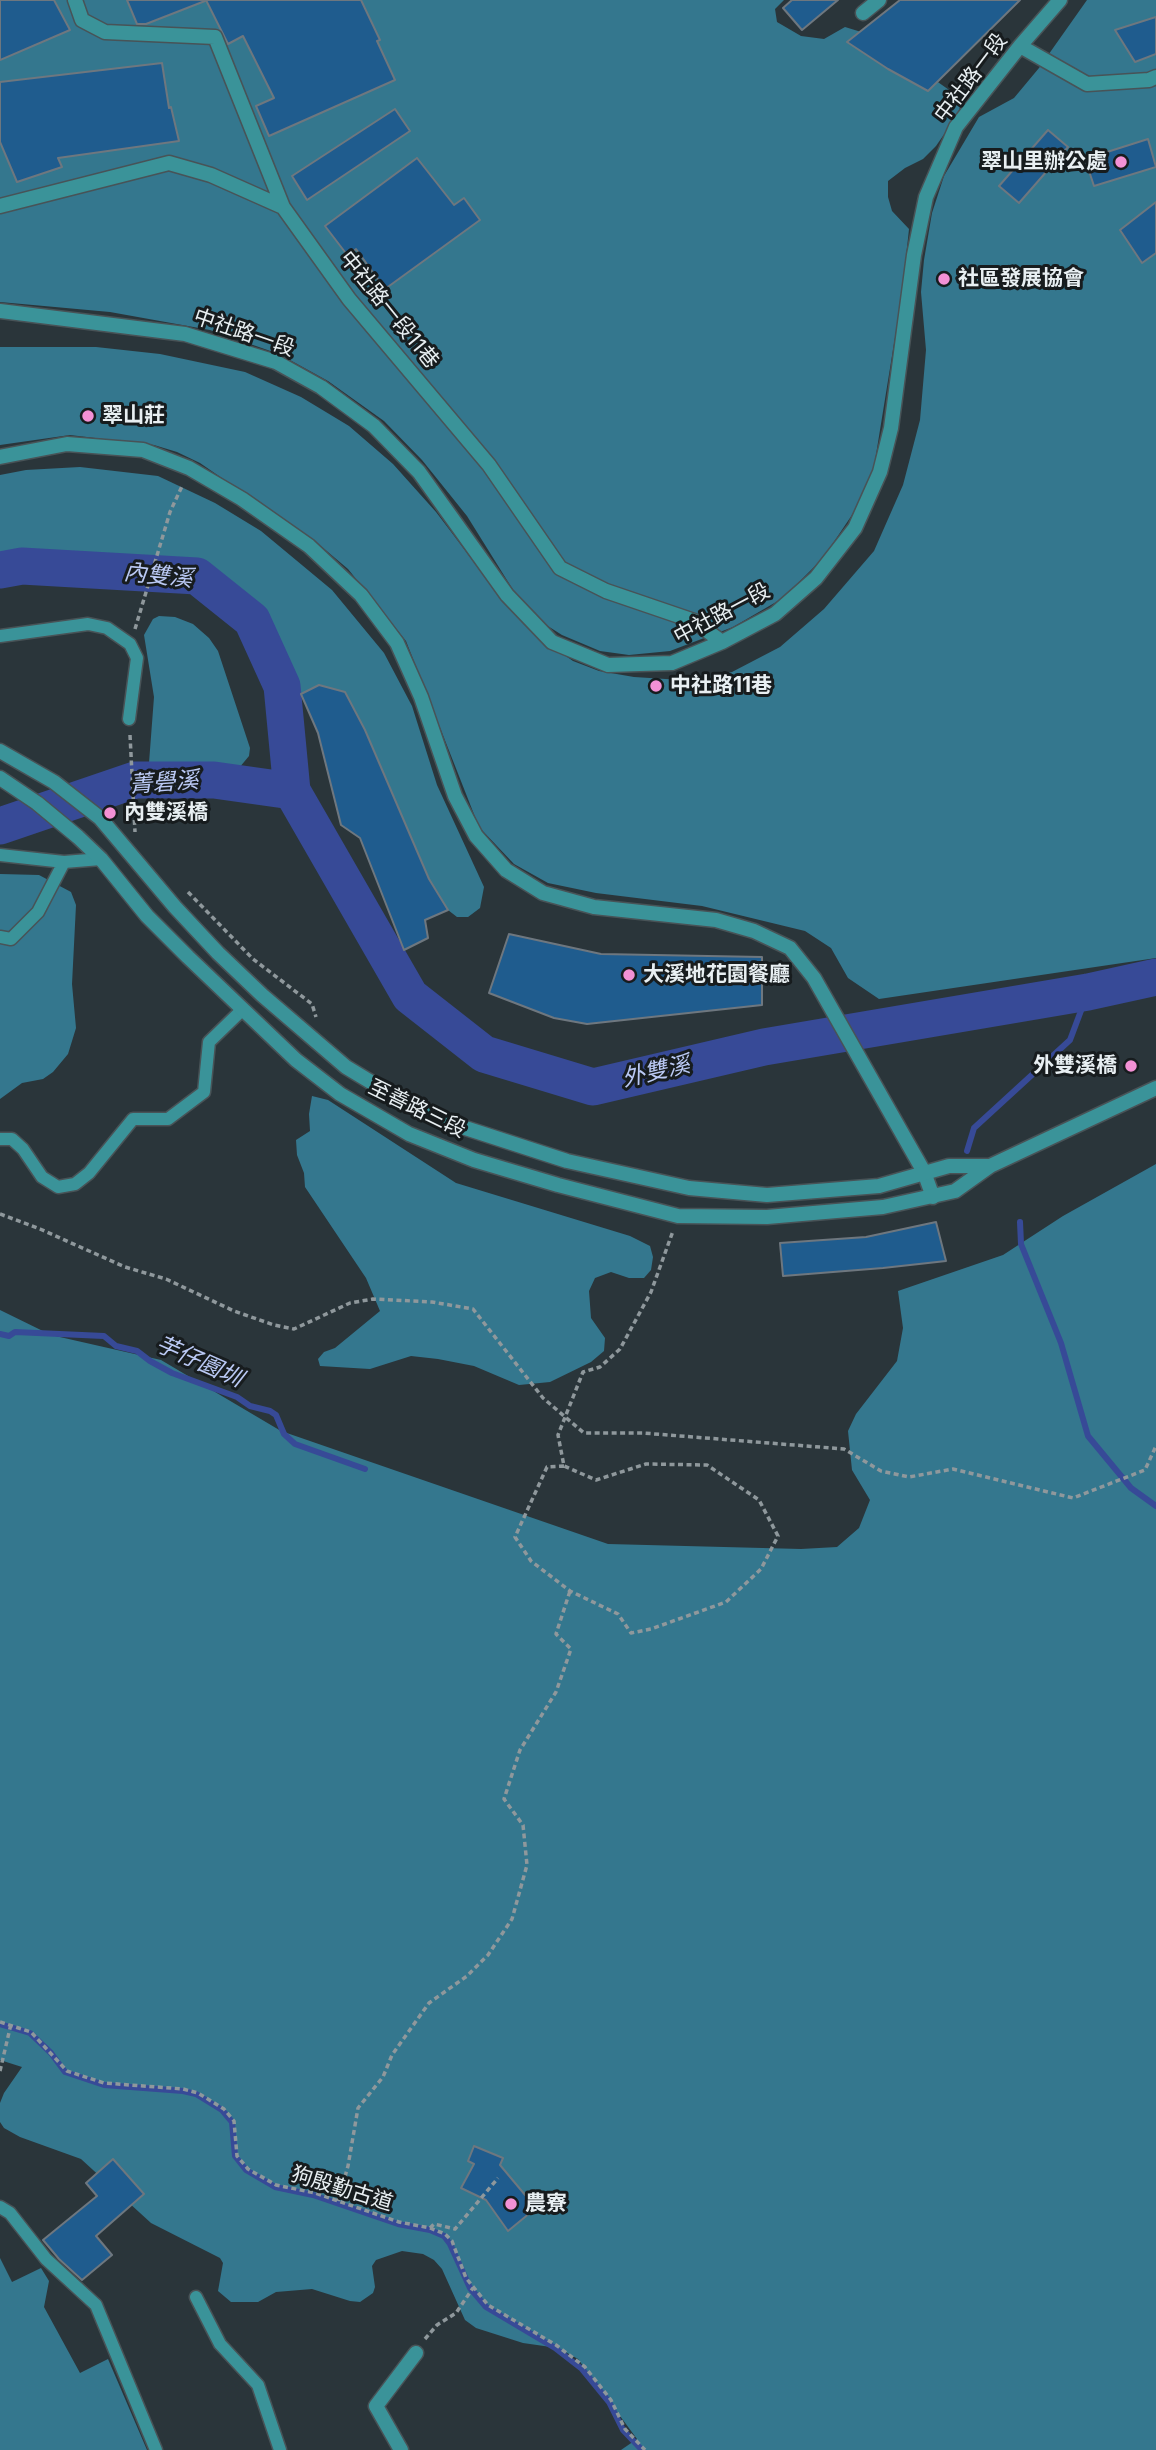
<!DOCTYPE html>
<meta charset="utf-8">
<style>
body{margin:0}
canvas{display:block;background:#2a353a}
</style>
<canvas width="1156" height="2450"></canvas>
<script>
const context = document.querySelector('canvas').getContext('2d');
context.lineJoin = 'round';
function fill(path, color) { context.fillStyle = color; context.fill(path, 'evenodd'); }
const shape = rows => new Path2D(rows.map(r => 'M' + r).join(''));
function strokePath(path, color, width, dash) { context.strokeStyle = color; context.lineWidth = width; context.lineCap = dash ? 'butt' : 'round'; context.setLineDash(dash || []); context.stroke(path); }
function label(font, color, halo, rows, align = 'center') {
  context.font = font + ' Inter,"Noto Sans TC",sans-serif'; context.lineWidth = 6; context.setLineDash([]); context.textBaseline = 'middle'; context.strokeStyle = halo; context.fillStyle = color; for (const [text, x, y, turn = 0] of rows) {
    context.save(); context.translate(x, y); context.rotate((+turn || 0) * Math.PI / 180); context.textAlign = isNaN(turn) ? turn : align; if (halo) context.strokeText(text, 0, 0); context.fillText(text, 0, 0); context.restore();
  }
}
fill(shape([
 [0,0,784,0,775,9,777,22,801,36,824,39,845,27,871,35,952,92,961,103,958,114,936,146,923,159,905,168,888,181,888,197,892,211,909,229,902,294,874,467,856,509,823,558,783,598,733,627,670,651,629,655,600,651,562,635,543,623,515,593,467,516,422,460,384,421,328,381,279,354,210,330,110,312,0,302],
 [1087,0,1156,0,1156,958,879,999,848,978,831,948,805,931,702,906,596,893,548,883,514,864,479,827,406,641,348,569,322,547,200,463,177,452,154,445,70,435,0,445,0,347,96,347,160,354,245,372,301,397,349,426,393,464,436,512,508,607,535,635,573,661,599,671,634,677,697,681,732,672,780,647,824,609,874,551,903,485,920,420,926,350,921,292,924,260,932,213,944,176,979,117,1014,98,1039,68],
 [80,467,158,476,215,503,261,531,332,590,384,653,412,706,437,785,484,887,480,908,468,917,457,917,448,910,429,879,365,730,345,692,319,685,301,694,284,675,273,643,255,617,235,593,211,573,173,563,0,556,0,475,26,470],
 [159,616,175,617,193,624,209,638,218,651,250,748,249,756,239,768,233,771,190,772,153,771,149,763,154,697,144,635,153,619],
 [0,874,39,875,71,892,76,905,72,984,76,1028,68,1054,53,1072,43,1079,22,1083,0,1099],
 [312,1096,328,1100,456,1183,630,1236,650,1246,653,1257,651,1270,644,1278,629,1278,611,1272,595,1278,589,1291,591,1318,605,1338,604,1351,591,1362,550,1382,519,1385,474,1366,438,1359,411,1356,370,1369,320,1366,318,1359,324,1352,335,1348,380,1311,366,1278,305,1187,304,1173,297,1155,296,1140,310,1131,309,1114],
 [1156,1164,1156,2450,621,2450,637,2439,578,2359,558,2348,523,2343,476,2328,465,2320,442,2269,434,2260,423,2254,402,2251,376,2260,372,2266,375,2287,373,2293,360,2302,350,2301,312,2289,276,2292,258,2302,231,2302,218,2291,223,2263,220,2258,151,2223,81,2159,20,2137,4,2128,0,2122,0,2103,4,2093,22,2067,0,2060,0,1310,51,1335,161,1360,281,1431,608,1544,801,1549,837,1547,859,1528,870,1500,852,1470,848,1431,856,1414,897,1361,903,1328,898,1291,1003,1255,1063,1216],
 [0,2258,12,2282,41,2268,49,2281,44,2307,80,2373,108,2359,147,2450,0,2450]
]), '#34778e');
strokePath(shape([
 [967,1151,974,1128,1070,1040,1088,992],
 [1020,1222,1021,1244,1061,1343,1088,1436,1131,1488,1156,1506],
 [0,1334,9,1336,15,1332,104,1336,116,1346,137,1351,150,1361,172,1373,237,1397,250,1406,270,1411,276,1415,284,1434,295,1444,365,1469],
 [0,2024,30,2033,51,2053,65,2072,104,2085,183,2091,196,2094,222,2110,232,2122,235,2156,246,2170,275,2187,313,2195,398,2224,430,2230,444,2236,450,2244,470,2288,486,2307,555,2348,582,2369,609,2402,623,2430,642,2450]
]), '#374a97', 6);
strokePath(shape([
 [0,570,22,566,197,576,252,620,282,686,292,791,410,996,484,1054,593,1087,764,1047,1088,992,1156,977],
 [0,826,135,780,214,780,292,791]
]), '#374a97', 37);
const building = shape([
 [0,0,54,0,70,30,0,60,0,0],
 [127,0,205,0,205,1,146,24,137,24,127,0],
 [206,0,361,0,380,40,377,41,395,80,269,136,256,106,274,98,243,36,228,44,206,0],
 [792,0,838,0,802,30,783,8,792,0],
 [900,0,1020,0,928,91,888,69,847,42,900,0],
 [1156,17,1156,54,1135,62,1115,30,1156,17],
 [162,63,169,108,171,107,179,141,58,158,62,167,17,182,0,142,0,82,162,63],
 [395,109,410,131,307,200,292,176,395,109],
 [1048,130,1068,147,1019,203,999,186,1048,130],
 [1148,139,1156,167,1094,186,1085,159,1148,139],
 [417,158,454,205,464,198,480,220,385,289,356,249,348,256,325,226,417,158],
 [1156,202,1156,253,1142,263,1120,230,1156,202],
 [319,685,345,692,365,730,429,879,448,910,425,920,428,938,404,950,360,838,341,825,318,733,301,694,319,685],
 [509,934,601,954,762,957,762,1005,587,1024,554,1018,489,993,509,934],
 [936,1222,946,1261,883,1268,783,1276,780,1243,866,1237,936,1222],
 [474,2146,503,2158,500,2165,536,2208,508,2231,486,2200,461,2188,474,2164,468,2161,474,2146],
 [113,2159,144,2194,96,2236,112,2255,82,2280,59,2259,43,2240,97,2196,86,2183,113,2159]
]);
fill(building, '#1f5c8e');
strokePath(building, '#6e777f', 2);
const service = shape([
 [0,636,88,624,107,628,130,644,137,658,129,719],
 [0,855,64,862,101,859],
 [0,937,11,939,38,912,64,862],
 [0,1139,12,1139,23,1149,42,1177,58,1187,75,1184,89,1173,133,1119,168,1119,204,1092,209,1042,242,1010],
 [0,2207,10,2213,46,2259,96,2305,156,2450],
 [196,2297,220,2344,258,2385,280,2450]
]);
const minor = shape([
 [75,0,82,20,105,32,215,37,283,207,349,299,489,465,560,568,606,591,694,621,722,642],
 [863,13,879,0],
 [1020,46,1087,84,1149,80,1156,77],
 [0,206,169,163,211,175,283,207],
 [0,311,185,334,276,362,321,387,374,426,419,472,507,595,552,642,608,665,672,663,722,642,775,614,816,578,855,528,880,472,891,428,914,255,926,197,956,127,1020,46,1060,0],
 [0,457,67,444,143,450,189,468,242,499,309,546,361,595,397,643,421,697,455,796,476,836,506,870,543,893,594,907,716,920,754,931,790,948,814,978,924,1172,933,1197],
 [401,2450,376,2406,416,2353]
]);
const tertiary = shape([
 [0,751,54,782,100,818,175,907,218,953,262,995,346,1067,389,1093,453,1124,567,1161,689,1188,767,1195,879,1186,949,1166,990,1166],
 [0,778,37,803,78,837,101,859,147,916,188,957,296,1060,340,1094,409,1134,474,1160,558,1185,678,1216,767,1217,883,1207,955,1191,990,1166,1156,1088]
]);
strokePath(service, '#485357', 15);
strokePath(minor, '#485357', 17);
strokePath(tertiary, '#485357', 17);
strokePath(shape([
 [135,629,170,512,183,484],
 [130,735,135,832],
 [188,892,253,959,312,1004,316,1017],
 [0,1214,40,1229,125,1267,166,1279,234,1311,274,1325,294,1329,350,1303,373,1299,432,1302,473,1309,543,1398,584,1433,643,1433,844,1449,881,1471,909,1477,953,1469,1073,1498,1145,1470,1156,1446],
 [564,1466,547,1467,515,1537,531,1561,570,1591,618,1614,631,1633,651,1629,726,1602,761,1569,778,1536,759,1500,707,1465,646,1464,596,1480,564,1466,558,1435,583,1372,600,1367,620,1349,651,1292,673,1231],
 [0,2022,31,2032,67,2071,104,2083,183,2089,198,2093,224,2109,234,2121,237,2156,248,2169,276,2185,315,2193,399,2222,430,2228,445,2234,452,2241,466,2278,488,2305,556,2345,585,2367,611,2400,625,2429,645,2450],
 [0,2071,11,2024],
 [338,2201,348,2166,358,2108,383,2077,392,2055,429,2003,467,1976,488,1955,512,1919,527,1865,523,1825,504,1799,520,1750,556,1692,571,1649,556,1634,570,1591],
 [430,2228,434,2224,455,2229,498,2178],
 [425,2339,437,2325,456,2313,473,2288]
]), '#8f989c', 3.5, [5, 3.5]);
strokePath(service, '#3a9399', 12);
strokePath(minor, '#3a9399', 14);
strokePath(tertiary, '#3a9399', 14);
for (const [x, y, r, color] of [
 [1121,162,7,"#f391d5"],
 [944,279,7,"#f391d5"],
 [88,416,7,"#f391d5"],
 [656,686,7,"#f391d5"],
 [110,813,7,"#f391d5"],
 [629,975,7,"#f391d5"],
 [1131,1066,7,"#f391d5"],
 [511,2204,7,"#f391d5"]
]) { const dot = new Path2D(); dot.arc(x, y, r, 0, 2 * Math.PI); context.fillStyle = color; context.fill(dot); strokePath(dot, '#171c1e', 2.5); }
label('21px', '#e8eff2', '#171c1e', [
 ["中社路一段",971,78,-53],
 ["中社路一段11巷",389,310,51],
 ["中社路一段",244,333,19],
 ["中社路一段",722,614,-28],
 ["至善路三段",417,1109,26],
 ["狗殷勤古道",342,2189,17]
]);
label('bold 21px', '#e8eff2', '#171c1e', [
 ["翠山里辦公處",1107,162,"right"],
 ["社區發展協會",958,279],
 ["翠山莊",102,416],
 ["中社路11巷",670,686],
 ["內雙溪橋",124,813],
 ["大溪地花園餐廳",643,975],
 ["外雙溪橋",1117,1066,"right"],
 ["農寮",525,2204]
], 'left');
label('italic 23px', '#bac9f4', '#171c1e', [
 ["內雙溪",158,576,6],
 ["菁礐溪",164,783,-4],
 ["外雙溪",656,1072,-13],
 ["芋仔園圳",199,1362,24]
]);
</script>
